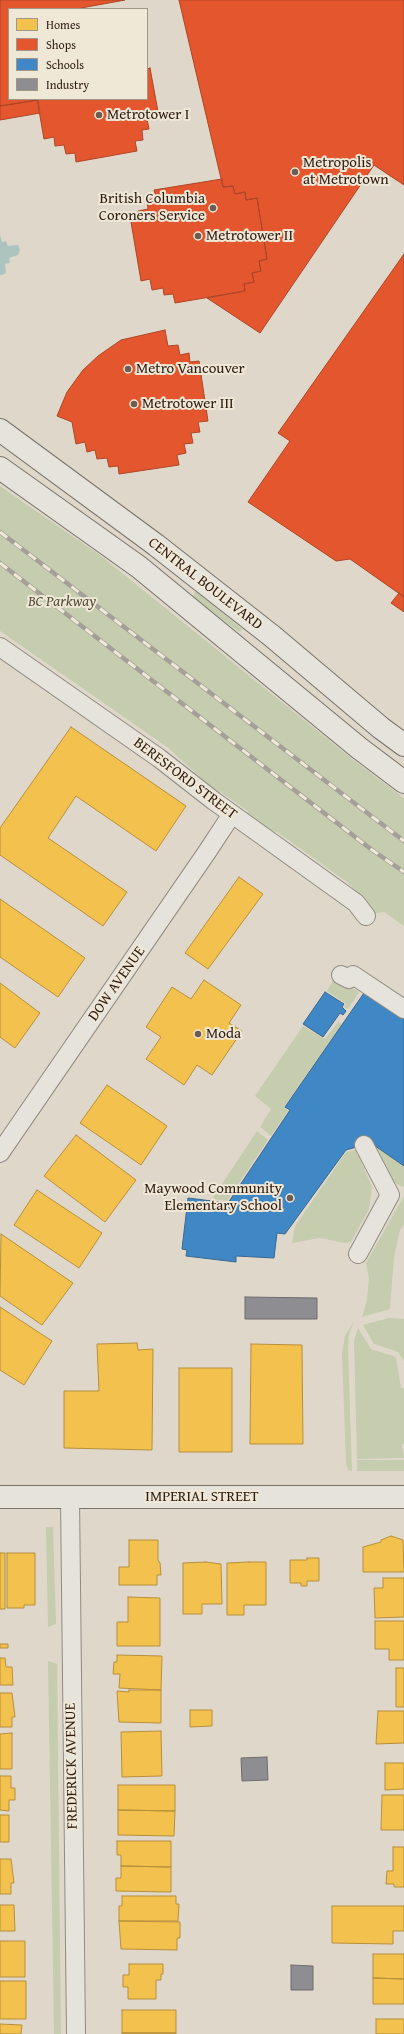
<!DOCTYPE html>
<style>
body{margin:0}
#map{position:relative;width:404px;height:2034px;overflow:hidden;background:#dfd8ca;font-family:"Gentium Book Plus",serif}
canvas{display:block}
.legend{position:absolute;left:8px;top:8px;width:140px;height:92px;box-sizing:border-box;background:#efe8d7;border:1px solid #a29688;margin:0;padding:5px 7px;list-style:none;font-size:12px;color:#2e1b12}
.legend li{display:flex;align-items:center;gap:8px;height:20px}
.legend b{width:20px;border:1px solid #a29688}
</style>
<div id="map">
<canvas width="404" height="2034"></canvas>
<ul class="legend">
<li><b style="height:11px;background:#f2c14e"></b>Homes</li>
<li><b style="height:11px;background:#e4572e"></b>Shops</li>
<li><b style="height:11px;background:#3f88c5"></b>Schools</li>
<li><b style="height:11px;background:#8d8d92"></b>Industry</li>
</ul>
</div>
<script>
const context = document.querySelector('canvas').getContext('2d');
context.lineJoin = 'round';
function fill(path, color) { context.fillStyle = color; context.fill(path, 'evenodd'); }
const shape = rows => new Path2D(rows.map(r => 'M' + r).join(''));
function strokePath(path, color, width, dash) { context.strokeStyle = color; context.lineWidth = width; context.lineCap = dash ? 'butt' : 'round'; context.setLineDash(dash || []); context.stroke(path); }
function label(font, color, halo, rows, align = 'center') {
  context.font = font + ' "Gentium Book Plus",serif'; context.lineWidth = 4; context.setLineDash([]); context.textBaseline = 'middle'; context.strokeStyle = halo; context.fillStyle = color; for (const [text, x, y, turn = 0] of rows) {
    context.save(); context.translate(x, y); context.rotate((+turn || 0) * Math.PI / 180); context.textAlign = isNaN(turn) ? turn : align; if (halo) context.strokeText(text, 0, 0); context.fillText(text, 0, 0); context.restore();
  }
}
fill(shape([
 [0,486,101,556,356,762,404,798,404,926,384,912,372,914,369,904,347,882,277,832,261,828,245,816,248,811,207,783,167,747,0,631],
 [196,591,242,629,240,632,191,599],
 [335,977,359,992,348,1009,344,1007,346,1004,327,991],
 [338,1022,342,1024,284,1107,288,1111,271,1136,260,1127,271,1109,255,1096,303,1026,325,1039],
 [257,1131,268,1140,227,1201,212,1199],
 [371,1143,404,1166,404,1187,394,1183,369,1145],
 [356,1150,372,1187,369,1209,351,1242,345,1243,320,1238,292,1243,295,1226,346,1152],
 [404,1196,404,1225,400,1230,394,1257,390,1309,362,1317,367,1300,369,1278,366,1263],
 [389,1318,404,1319,404,1361,398,1352,374,1344,363,1325],
 [354,1321,349,1334,348,1346,352,1471,348,1470,346,1463,342,1353,345,1336],
 [358,1328,371,1349,396,1357,401,1388,404,1388,404,1444,402,1444,404,1458,357,1459,354,1341],
 [357,1460,404,1460,404,1471,357,1471],
 [46,1527,53,1527,56,1624,48,1627],
 [48,1661,57,1664,61,2034,54,2034]
]), '#c6ccae');
fill(shape([
 [0,235,2,242,6,241,8,246,18,245,20,250,18,255,9,258,10,263,5,264,6,273,2,275,0,275]
]), '#adc3bd');
const homes = shape([
 [71,727,186,806,156,851,76,796,48,838,127,892,103,926,0,855,0,828,71,727],
 [239,877,263,894,208,969,185,953,239,877],
 [0,899,85,958,58,997,0,957,0,899],
 [204,980,241,1005,229,1023,242,1031,212,1075,197,1065,184,1085,146,1059,161,1037,146,1027,172,987,191,999,204,980],
 [0,983,40,1013,15,1048,0,1037,0,983],
 [107,1085,167,1126,141,1165,80,1123,107,1085],
 [76,1135,136,1180,105,1222,44,1176,76,1135],
 [37,1190,102,1233,79,1268,14,1225,37,1190],
 [1,1234,73,1283,42,1325,0,1296,1,1234],
 [0,1307,52,1341,24,1385,0,1370,0,1307],
 [137,1343,138,1350,153,1349,152,1450,64,1448,64,1391,99,1391,97,1344,137,1343],
 [251,1344,302,1345,303,1444,250,1444,251,1344],
 [179,1368,232,1368,232,1452,179,1452,179,1368],
 [391,1536,403,1540,404,1572,363,1572,363,1547,381,1542,381,1540,391,1536],
 [129,1540,158,1540,158,1560,160,1563,161,1575,157,1575,157,1585,119,1585,119,1567,129,1567,129,1540],
 [0,1553,5,1553,5,1609,0,1609,0,1553],
 [7,1553,35,1553,35,1605,24,1605,24,1608,7,1608,7,1553],
 [307,1558,319,1558,319,1581,307,1581,307,1586,301,1586,301,1583,290,1583,290,1560,307,1560,307,1558],
 [206,1562,221,1564,222,1604,202,1604,202,1614,183,1614,183,1563,206,1562],
 [249,1562,266,1562,266,1605,244,1605,244,1615,227,1615,227,1563,249,1562],
 [383,1578,404,1578,404,1617,375,1618,374,1588,383,1588,383,1578],
 [128,1597,160,1598,160,1646,117,1646,117,1622,128,1622,128,1597],
 [375,1621,404,1621,404,1660,389,1660,389,1649,375,1649,375,1621],
 [0,1644,8,1644,8,1648,0,1648,0,1644],
 [117,1655,162,1656,161,1690,119,1688,120,1674,113,1674,114,1662,117,1662,117,1655],
 [0,1658,5,1658,6,1667,12,1667,13,1685,0,1685,0,1658],
 [396,1668,404,1668,404,1707,396,1707,396,1668],
 [129,1690,161,1690,161,1723,119,1722,117,1691,129,1692,129,1690],
 [0,1693,12,1693,15,1717,12,1717,12,1727,0,1727,0,1693],
 [190,1710,212,1710,212,1726,190,1727,190,1710],
 [378,1711,404,1711,404,1743,376,1744,378,1711],
 [161,1731,162,1776,122,1777,121,1732,161,1731],
 [12,1733,12,1769,0,1769,0,1734,12,1733],
 [385,1763,404,1763,404,1789,385,1790,385,1763],
 [0,1776,11,1776,11,1788,15,1788,15,1800,9,1800,9,1811,0,1810,0,1776],
 [118,1785,175,1785,175,1811,118,1810,118,1785],
 [382,1795,404,1795,404,1830,381,1830,382,1795],
 [118,1810,175,1811,174,1836,118,1835,118,1810],
 [0,1815,9,1815,9,1842,0,1842,0,1815],
 [117,1841,171,1841,171,1867,121,1866,121,1855,117,1855,117,1841],
 [393,1847,404,1847,404,1887,394,1887,394,1884,386,1884,387,1871,393,1871,393,1847],
 [0,1859,11,1859,14,1883,11,1883,11,1894,0,1894,0,1859],
 [121,1866,171,1867,171,1892,116,1891,116,1878,121,1878,121,1866],
 [122,1896,176,1896,176,1904,179,1904,178,1921,119,1921,119,1906,122,1906,122,1896],
 [0,1905,14,1905,15,1931,0,1931,0,1905],
 [332,1906,404,1906,404,1931,393,1931,393,1944,332,1943,332,1906],
 [119,1921,180,1922,180,1938,177,1938,177,1950,121,1949,119,1921],
 [0,1941,25,1941,25,1977,0,1977,0,1941],
 [373,1954,404,1954,404,1979,373,1978,373,1954],
 [129,1964,163,1964,163,1974,161,1974,161,1980,156,1980,156,1999,128,1999,128,1987,123,1987,123,1975,129,1975,129,1964],
 [373,1978,404,1979,404,2004,373,2004,373,1978],
 [0,1981,26,1981,26,2019,0,2019,0,1981],
 [122,2010,176,2010,176,2033,122,2033,122,2010],
 [376,2019,404,2019,404,2034,376,2034,376,2019],
 [0,2024,22,2025,21,2034,0,2034,0,2024],
 [122,2033,176,2033,176,2034,122,2034,122,2033]
]);
fill(homes, '#f2c14e');
strokePath(homes, '#b78f3c', 1);
const shops = shape([
 [0,0,125,0,81,8,82,9,9,9,9,99,38,100,0,106,0,0],
 [179,0,404,0,404,185,374,165,260,333,207,298,245,291,244,284,254,282,252,273,261,271,259,261,267,259,257,198,246,200,245,192,235,194,233,186,223,187,179,0],
 [150,68,159,117,147,119,149,129,142,130,143,140,135,141,137,151,76,162,75,153,66,154,64,145,55,146,54,137,44,139,37,99,147,99,147,69,150,68],
 [38,100,40,113,0,120,0,106,38,100],
 [222,179,223,187,233,186,235,194,245,192,246,200,257,198,267,259,259,261,261,271,252,273,254,282,244,284,245,291,175,303,173,294,164,295,163,288,152,290,150,279,141,281,131,222,139,220,138,211,148,209,147,200,156,198,154,190,222,179],
 [404,254,404,597,350,559,336,561,248,502,290,441,278,433,404,254],
 [165,330,168,346,178,345,180,355,189,353,190,362,199,361,208,421,198,422,200,432,191,433,193,443,184,444,186,453,177,455,179,465,119,474,118,466,109,467,107,458,97,459,95,450,87,452,85,442,76,444,72,422,57,416,67,392,83,370,98,356,121,340,165,330],
 [399,593,404,597,404,612,391,603,399,593]
]);
fill(shops, '#e4572e');
strokePath(shops, '#ad4526', 1);
const schools = shape([
 [325,992,344,1004,342,1007,346,1011,343,1015,340,1013,323,1037,303,1024,325,992],
 [364,993,404,1015,404,1166,371,1143,346,1150,285,1234,277,1233,274,1258,236,1256,236,1262,186,1256,187,1250,182,1249,188,1198,228,1203,290,1110,285,1107,364,993]
]);
fill(schools, '#3f88c5');
strokePath(schools, '#3a678f', 1);
const industry = shape([
 [245,1297,317,1298,317,1319,245,1319,245,1297],
 [267,1757,268,1780,242,1781,241,1758,267,1757],
 [291,1965,313,1966,313,1990,291,1990,291,1965]
]);
fill(industry, '#8d8d92');
strokePath(industry, '#706b6c', 1);
const street = shape([
 [0,647,159,758,214,801,356,903,366,916],
 [341,975,349,979,353,975,404,1009],
 [0,1153,207,852,232,814],
 [358,1254,390,1195,364,1145],
 [70,1497,76,2034]
]);
const secondary = shape([
 [0,430,156,545,272,636,381,728,404,745],
 [0,468,139,567,359,748,404,782],
 [0,1497,404,1497]
]);
strokePath(street, '#918b82', 20);
strokePath(secondary, '#79726a', 24);
strokePath(street, '#e6e3dc', 18);
strokePath(secondary, '#e6e3dc', 22);
const rail = shape([
 [0,532,404,841],
 [0,563,372,850,404,872]
]);
strokePath(rail, '#a49f99', 4.5);
strokePath(rail, '#efe8d7', 3, [9]);
for (const [x, y, r, color] of [
 [99,115,4,"#6c5d52"],
 [295,172,4,"#6c5d52"],
 [213,208,4,"#6c5d52"],
 [198,236,4,"#6c5d52"],
 [128,369,4,"#6c5d52"],
 [134,404,4,"#6c5d52"],
 [198,1034,4,"#6c5d52"],
 [290,1198,4,"#6c5d52"]
]) { const dot = new Path2D(); dot.arc(x, y, r, 0, 2 * Math.PI); context.fillStyle = color; context.fill(dot); strokePath(dot, '#efe8d7', 1.5); }
label('15px', '#2e1b12', '#efe8d7', [
 ["Metrotower I",107,115],
 ["Metropolis",303,163],
 ["at Metrotown",303,180],
 ["British Columbia",205,199,"right"],
 ["Coroners Service",205,216,"right"],
 ["Metrotower II",206,236],
 ["Metro Vancouver",136,369],
 ["Metrotower III",142,404],
 ["Moda",206,1034],
 ["Maywood Community",282,1189,"right"],
 ["Elementary School",282,1206,"right"]
], 'left');
label('15px', '#2e1b12', '#efe8d7', [
 ["CENTRAL BOULEVARD",205,584,38],
 ["BERESFORD STREET",185,779,37],
 ["DOW AVENUE",117,984,-55],
 ["IMPERIAL STREET",202,1497],
 ["FREDERICK AVENUE",72,1766,-91]
]);
label('italic 15px', '#554d3a', '#efe8d7', [
 ["BC Parkway",62,602]
]);
</script>
